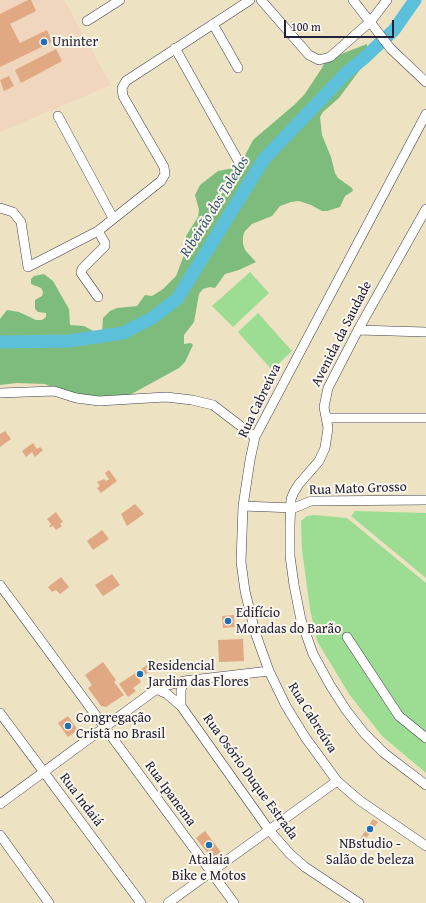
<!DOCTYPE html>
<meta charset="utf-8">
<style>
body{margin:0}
#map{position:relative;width:426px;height:903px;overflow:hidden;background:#ede2c2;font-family:"Gentium Book Plus",serif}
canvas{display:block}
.scale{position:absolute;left:284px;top:20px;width:110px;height:18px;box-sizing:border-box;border:2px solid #22223b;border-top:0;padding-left:5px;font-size:12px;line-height:14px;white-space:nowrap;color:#22223b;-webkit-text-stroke:3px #fbf7ec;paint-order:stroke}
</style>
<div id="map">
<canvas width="426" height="903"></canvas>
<div class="scale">100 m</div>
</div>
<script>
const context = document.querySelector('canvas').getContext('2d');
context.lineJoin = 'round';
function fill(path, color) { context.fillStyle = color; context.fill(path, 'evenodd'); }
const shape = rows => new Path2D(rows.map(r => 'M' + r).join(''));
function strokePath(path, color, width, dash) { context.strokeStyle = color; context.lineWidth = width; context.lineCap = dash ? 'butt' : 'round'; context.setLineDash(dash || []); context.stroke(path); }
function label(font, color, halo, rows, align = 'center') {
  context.font = font + ' "Gentium Book Plus",serif'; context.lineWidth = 4; context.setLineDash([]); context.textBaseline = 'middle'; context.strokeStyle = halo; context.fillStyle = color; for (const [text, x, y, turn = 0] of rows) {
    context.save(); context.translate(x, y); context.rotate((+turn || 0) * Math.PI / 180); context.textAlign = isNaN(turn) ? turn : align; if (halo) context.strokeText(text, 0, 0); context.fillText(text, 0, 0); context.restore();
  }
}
fill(shape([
 [0,0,64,0,111,85,0,132]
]), '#f0d6bc');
fill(shape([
 [250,272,269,293,233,327,212,306],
 [258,313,292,351,272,370,238,332],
 [355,511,426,513,426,578,351,516],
 [314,515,347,518,426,583,426,773,382,736,349,694,317,641,310,609,302,550,301,521,307,516]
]), '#9ddd93');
fill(shape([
 [367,44,367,54,362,67,339,98,323,112,320,117,322,135,331,157,335,173,338,178,352,188,353,191,345,196,340,207,327,211,322,211,311,205,299,201,291,202,280,206,272,216,252,224,245,231,243,236,243,244,245,250,256,262,239,270,225,274,215,288,210,287,203,289,199,294,194,322,184,335,184,344,191,343,193,345,185,362,179,368,126,397,83,401,45,384,17,383,0,385,0,319,7,310,19,312,36,320,42,320,46,317,46,313,38,312,35,309,35,300,42,296,43,292,41,288,31,284,31,279,34,276,44,274,53,281,69,309,70,325,84,326,99,334,102,332,103,318,110,311,117,308,137,306,145,295,152,296,163,289,176,276,186,250,186,236,198,217,199,210,195,195,200,185,218,171,239,167,253,140,294,105,304,95,322,68,328,53,341,54]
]), '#7ebc7d');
strokePath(shape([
 [0,342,69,341,123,333,152,318,177,299,264,159,347,72,363,59,394,30,415,0]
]), '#5dc0db', 13);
fill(shape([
 [28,0,31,0,36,11,10,24,20,43,47,30,52,42,0,67,0,14],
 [56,49,62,61,21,83,15,70],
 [9,76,14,86,4,91,0,80],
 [5,431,11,439,0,447,0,434],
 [33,443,37,449,40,447,43,450,35,457,32,452,26,457,22,451],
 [109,470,117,481,101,493,97,488,100,486,97,482,104,479,106,481,109,479,105,473],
 [135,504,144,514,127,526,121,514],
 [56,512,63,522,60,524,62,526,56,530,53,526,50,527,49,526,51,524,47,519],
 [102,530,109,539,93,550,87,541],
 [112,574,120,585,103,596,95,585],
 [61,577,69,587,60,594,56,590,52,592,48,587],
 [234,615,235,627,223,628,222,616],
 [243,639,244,661,219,662,218,640],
 [103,662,116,680,114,682,124,695,106,707,101,706,88,688,92,685,85,675],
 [150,663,154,668,139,679,141,682,133,688,136,691,128,697,119,684],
 [68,716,78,730,68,737,58,723],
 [373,819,378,822,364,841,360,839],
 [205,831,221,852,212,859,196,838]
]), '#e0a883');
const minor = shape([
 [261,0,309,55,319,60,330,57,371,21,387,0],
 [353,0,391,49,426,82],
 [87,21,120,0],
 [213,24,238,68],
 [175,48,240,164],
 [426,114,255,437,250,460,243,506,241,562,245,591,255,632,269,671,286,706,305,737,337,781,359,800,426,846],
 [58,116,113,218],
 [0,208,13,212,21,222,28,267,98,231,161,181,165,174,164,167,123,96,122,88,126,81,250,0],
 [426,209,358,330,328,388,324,407,328,428,325,448,319,461,299,484,294,492,291,499,290,524,290,556,294,585,301,620,313,654,330,685,346,710,364,733,384,753,426,785],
 [98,231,105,243,105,246,82,269,81,273,98,297],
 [358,330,426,332],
 [0,393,54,391,76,398,99,401,166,397,192,400,213,405,255,437],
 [326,418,426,418],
 [243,506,294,508,311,501,426,500],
 [0,585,234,903],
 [347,637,399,716,426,738],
 [156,689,167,694,181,706,181,690,184,681],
 [181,706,269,830,290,854,305,867,359,903],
 [0,713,141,903],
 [0,804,158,688,184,681,269,671],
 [0,835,49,903],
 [168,903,337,781]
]);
strokePath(minor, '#403f4f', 10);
strokePath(minor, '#fff', 9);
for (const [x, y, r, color] of [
 [44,42,4,"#1f6fb2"],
 [228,621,4,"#1f6fb2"],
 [140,674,4,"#1f6fb2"],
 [68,726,4,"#1f6fb2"],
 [370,829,4,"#1f6fb2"],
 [209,845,4,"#1f6fb2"]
]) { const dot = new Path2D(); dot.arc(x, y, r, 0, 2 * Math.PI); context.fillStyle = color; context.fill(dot); strokePath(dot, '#fbf7ec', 1.5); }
label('14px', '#22223b', '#fbf7ec', [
 ["Uninter",52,42],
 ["Edifício",236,613],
 ["Moradas do Barão",236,629],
 ["Residencial",148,666],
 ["Jardim das Flores",148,682],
 ["Congregação",76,718],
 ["Cristã no Brasil",76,734],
 ["NBstudio -",370,844,"center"],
 ["Salão de beleza",370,860,"center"],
 ["Atalaia",209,860,"center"],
 ["Bike e Motos",209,876,"center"]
], 'left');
label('14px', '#22223b', '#fbf7ec', [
 ["Avenida da Saudade",342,334,-63],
 ["Rua Cabreúva",260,401,-64],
 ["Rua Mato Grosso",358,489,-2],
 ["Rua Cabreúva",312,718,58],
 ["Rua Osório Duque Estrada",250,777,54],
 ["Rua Ipanema",170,794,54],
 ["Rua Indaiá",81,800,53]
]);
label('italic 15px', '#375973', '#fbf7ec', [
 ["Ribeirão dos Toledos",215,207,-58]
]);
</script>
